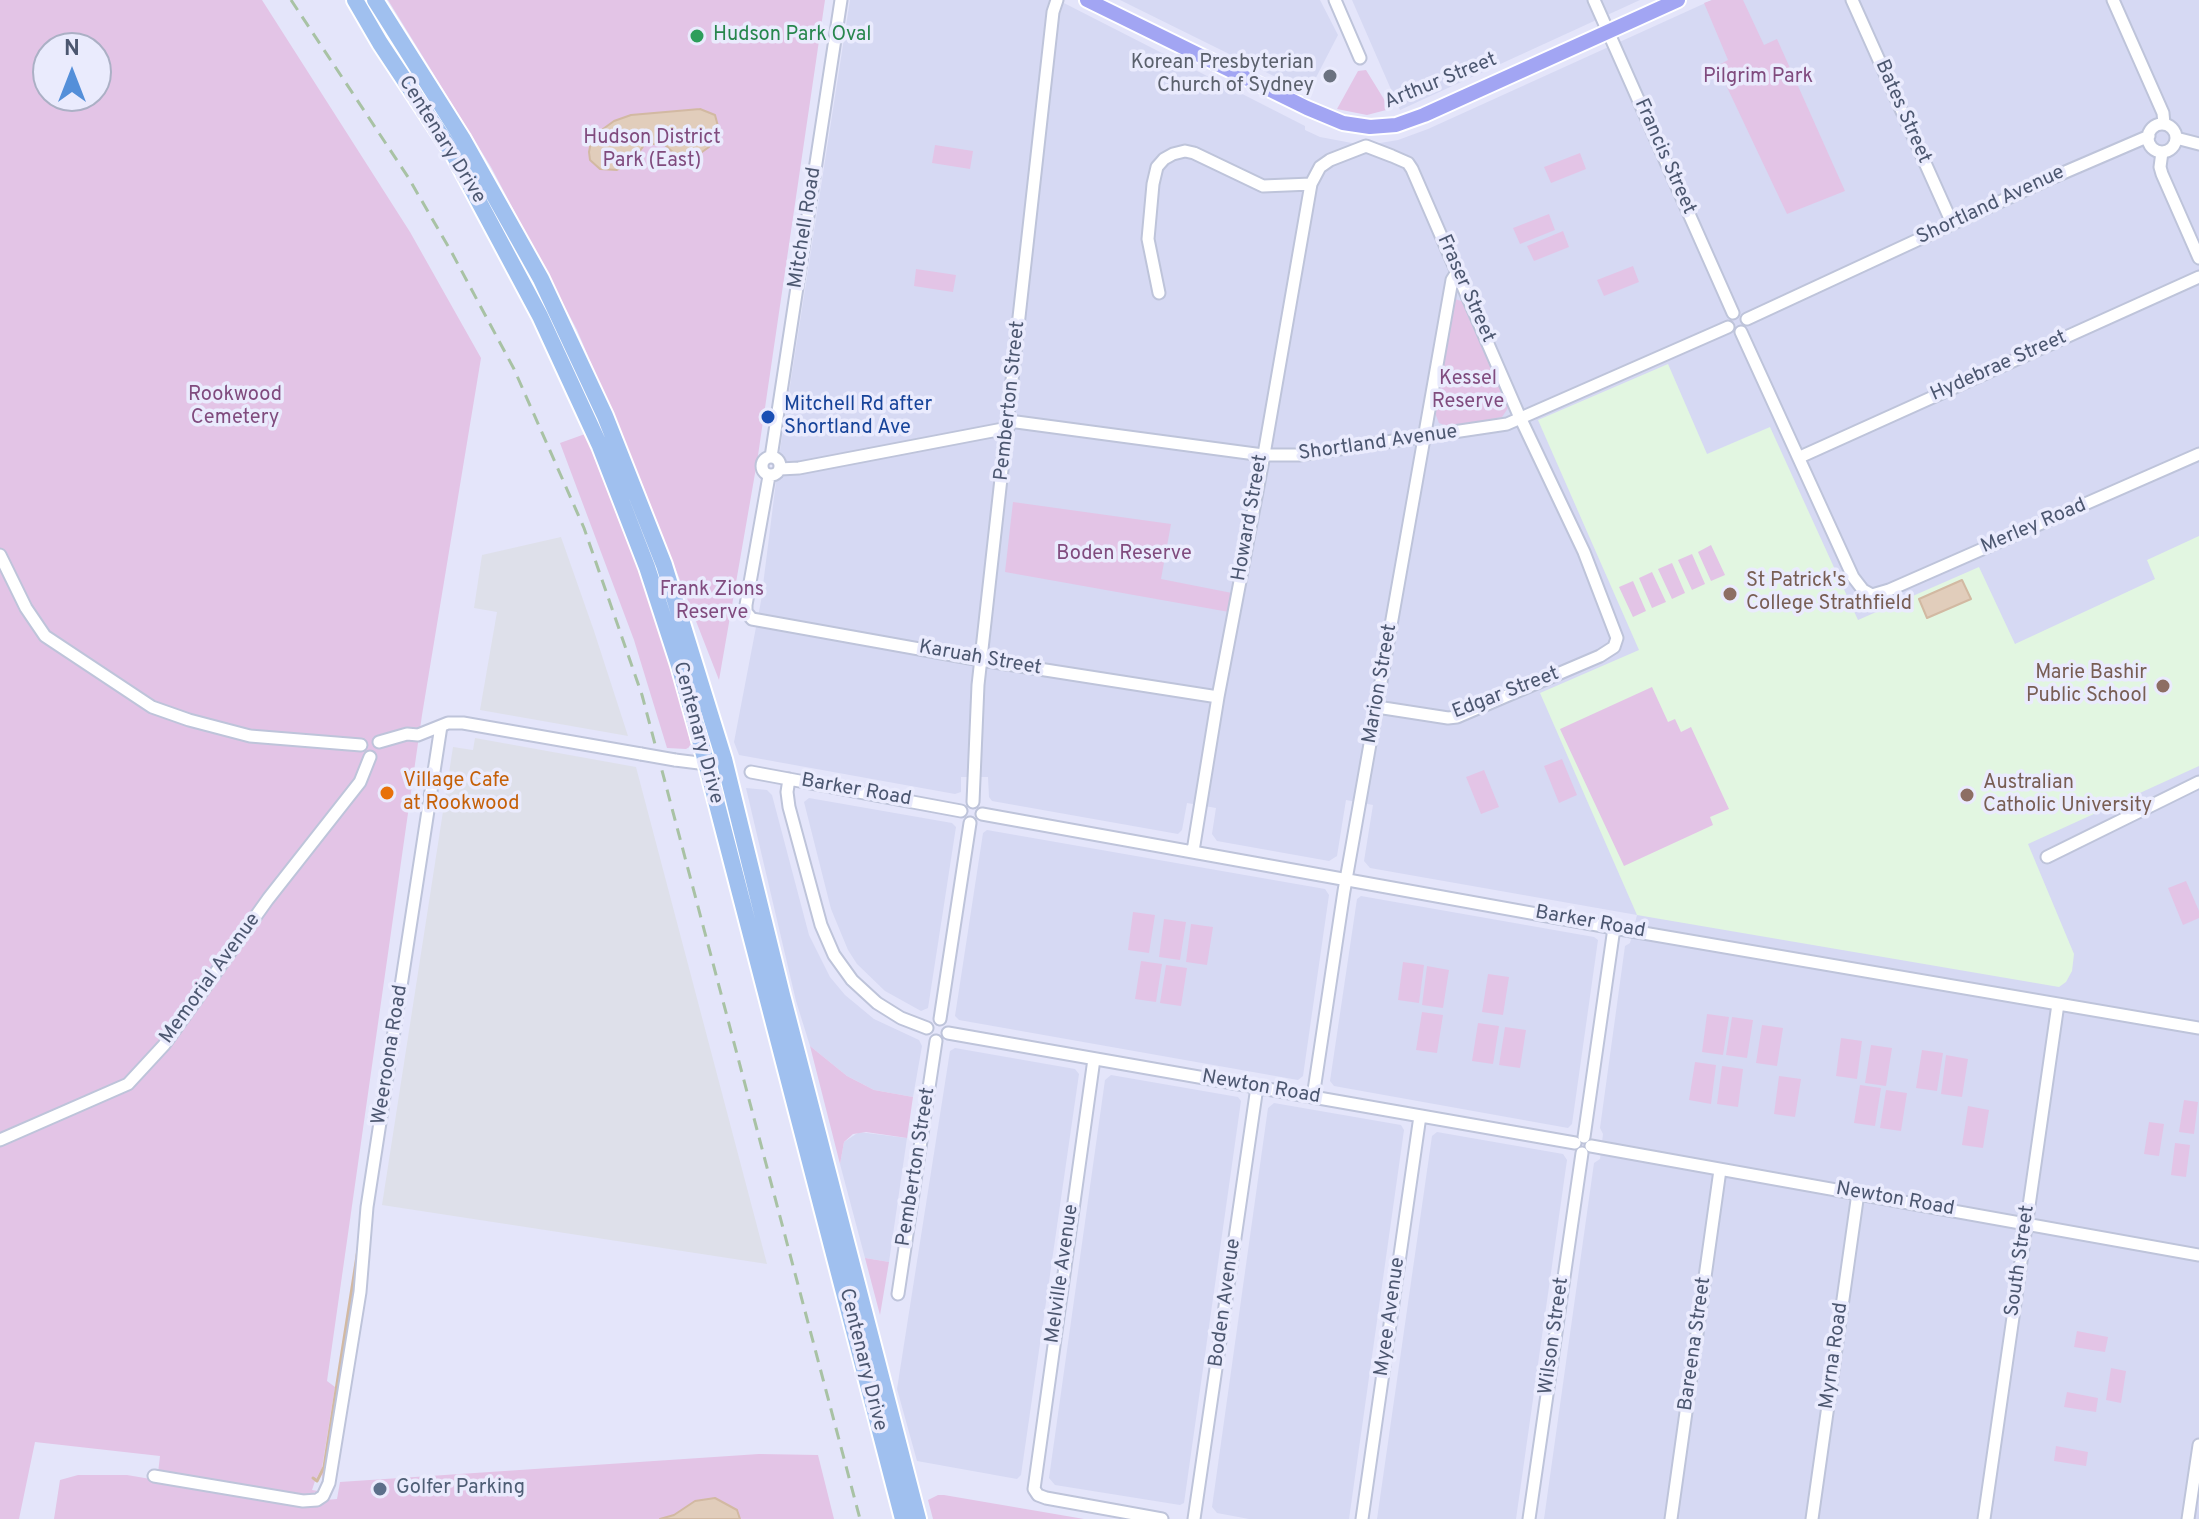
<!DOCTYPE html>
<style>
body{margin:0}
#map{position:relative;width:2199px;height:1519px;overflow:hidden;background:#e4e5fa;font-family:Overpass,sans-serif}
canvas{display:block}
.north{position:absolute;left:32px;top:32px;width:80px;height:80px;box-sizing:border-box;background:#eaebfd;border:2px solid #abb0c5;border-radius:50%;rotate:0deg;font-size:22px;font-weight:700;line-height:32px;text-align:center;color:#4c5770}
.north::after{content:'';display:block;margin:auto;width:28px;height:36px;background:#548fd9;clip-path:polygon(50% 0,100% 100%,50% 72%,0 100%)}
</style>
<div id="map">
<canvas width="2199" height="1519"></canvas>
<div class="north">N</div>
</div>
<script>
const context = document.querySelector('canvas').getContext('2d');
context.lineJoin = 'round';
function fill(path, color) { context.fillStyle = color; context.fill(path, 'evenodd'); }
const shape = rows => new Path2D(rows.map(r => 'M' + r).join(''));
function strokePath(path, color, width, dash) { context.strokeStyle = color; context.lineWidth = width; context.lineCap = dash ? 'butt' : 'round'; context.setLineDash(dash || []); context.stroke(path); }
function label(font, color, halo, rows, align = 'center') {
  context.font = font + ' Overpass,sans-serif'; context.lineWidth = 7; context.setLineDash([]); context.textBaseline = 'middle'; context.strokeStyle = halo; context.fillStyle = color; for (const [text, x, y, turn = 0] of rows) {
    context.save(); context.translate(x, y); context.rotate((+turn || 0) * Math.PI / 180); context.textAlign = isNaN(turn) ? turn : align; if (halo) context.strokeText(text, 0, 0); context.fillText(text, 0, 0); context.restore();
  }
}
fill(shape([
 [850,0,1058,0,1305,126,1305,130,1320,137,1352,143,1380,143,1398,140,1428,129,1712,0,2199,0,2199,1519,1544,1519,1594,1163,1600,1159,1603,1134,1600,1128,1625,946,1630,943,1637,915,1370,868,1364,861,1373,805,1346,800,1337,856,1329,861,1217,841,1212,834,1216,808,1187,803,1182,830,1178,834,992,801,989,797,988,777,961,777,961,792,955,794,739,755,734,742,761,601,780,450],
 [1120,0,1320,0,1338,35,1308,93],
 [1352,0,1640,0,1400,110],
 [746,788,767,790,772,795,809,935,830,977,845,995,874,1019,919,1040,922,1046,913,1097,874,1090,847,1076,810,1046,796,1001],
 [809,798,952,823,956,827,928,1008,921,1011,885,991,857,964,848,950,831,909,804,802],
 [987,830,1325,889,1329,895,1303,1076,1298,1080,959,1020,955,1016,983,833],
 [1361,896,1594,937,1598,940,1572,1124,1568,1128,1334,1086,1330,1081,1357,899],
 [955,1048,1075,1069,1079,1074,1021,1475,1017,1479,917,1461,897,1389,950,1051],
 [1111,1075,1238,1097,1241,1101,1184,1503,1180,1505,1055,1485,1049,1478,1105,1080],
 [1274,1103,1401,1125,1404,1130,1349,1519,1249,1519,1217,1513,1212,1507,1268,1108],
 [859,1132,907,1138,889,1262,865,1258,840,1164,844,1142],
 [1437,1132,1563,1154,1567,1160,1516,1519,1377,1519,1432,1136]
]), '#d6d9f3');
fill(shape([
 [561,537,594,631,628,736,480,710,497,612,474,608,482,555],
 [475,738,636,767,767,1264,382,1205,453,747,473,750]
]), '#dee0ea');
fill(shape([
 [1668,364,1707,454,1770,427,1858,620,1979,567,2015,644,2155,579,2147,560,2199,536,2199,766,2028,844,2074,954,2072,971,2066,982,2059,987,1637,915,1540,693,1639,650,1538,420]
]), '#e2f6e1');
fill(shape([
 [0,0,262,0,410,232,481,358,422,715,327,1381,335,1387,322,1468,316,1479,312,1479,315,1481,312,1490,318,1491,307,1496,158,1473,160,1456,35,1442,19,1519,0,1519],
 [48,48,96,48,96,96,48,96],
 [388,0,825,0,757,462,719,680,644,488,577,330,491,167],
 [1712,0,1743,0,1764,45,1777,39,1845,191,1787,214,1717,66,1728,60,1704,3],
 [1366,70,1390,109,1367,115,1337,109,1358,71],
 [935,145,973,151,970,169,932,163],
 [1580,153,1586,169,1551,183,1544,167],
 [1549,214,1555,230,1520,244,1513,228],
 [1563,231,1569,247,1534,261,1527,246],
 [1633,266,1639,282,1604,296,1597,280],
 [916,269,956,275,953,292,914,286],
 [1455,299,1464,302,1509,402,1508,408,1502,417,1449,427,1439,423,1433,408],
 [585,434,652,605,683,709,691,746,686,749,667,748,634,640,560,443],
 [1013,502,1171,524,1161,579,1232,593,1229,612,1005,572],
 [1711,545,1725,575,1711,581,1698,552],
 [1692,554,1705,584,1692,590,1678,560],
 [1672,563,1685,593,1672,599,1658,569],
 [1652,572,1666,602,1652,608,1639,578],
 [1633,581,1646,611,1633,617,1619,587],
 [1652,687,1668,722,1675,719,1681,732,1691,727,1729,809,1710,817,1713,825,1624,866,1560,729],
 [1562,759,1577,795,1559,803,1544,766],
 [1484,770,1499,807,1481,814,1466,777],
 [2186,881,2199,911,2199,918,2183,925,2168,888],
 [1133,912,1155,915,1149,953,1128,950],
 [1164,919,1186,922,1180,960,1159,957],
 [1191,924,1213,927,1207,965,1186,962],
 [1141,961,1162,964,1156,1002,1135,999],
 [1403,962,1424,965,1419,1003,1398,1000],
 [1166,965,1187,968,1181,1006,1160,1003],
 [1427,966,1449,970,1443,1008,1422,1005],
 [1488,974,1509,977,1503,1015,1482,1012],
 [1422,1012,1443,1015,1437,1053,1416,1050],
 [1707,1014,1729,1017,1723,1055,1702,1052],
 [1732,1017,1753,1020,1747,1058,1726,1055],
 [1478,1023,1499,1026,1493,1064,1472,1061],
 [1762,1025,1783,1028,1777,1066,1756,1063],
 [1505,1027,1526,1030,1520,1068,1499,1065],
 [1841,1038,1862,1041,1857,1079,1836,1076],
 [1871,1045,1892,1048,1886,1086,1865,1083],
 [810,1046,847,1076,874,1090,913,1097,907,1138,866,1132,853,1134,844,1142,840,1164],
 [1922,1050,1943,1053,1937,1091,1916,1088],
 [1946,1055,1968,1059,1962,1097,1941,1094],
 [1695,1062,1716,1065,1711,1104,1689,1100],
 [1722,1066,1743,1069,1738,1107,1717,1104],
 [1779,1076,1801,1079,1795,1117,1774,1114],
 [1860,1085,1881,1088,1875,1126,1854,1123],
 [1886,1090,1907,1093,1901,1131,1880,1128],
 [2184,1100,2198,1102,2194,1134,2179,1132],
 [1968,1106,1989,1110,1983,1148,1962,1145],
 [2149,1122,2164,1124,2159,1156,2144,1154],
 [2175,1143,2190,1145,2186,1177,2171,1175],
 [358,1255,361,1255,350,1329,328,1470,323,1485,322,1474,337,1388,340,1386,338,1378],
 [865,1258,889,1262,880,1315],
 [2077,1331,2108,1337,2105,1352,2074,1347],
 [2111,1368,2126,1371,2121,1403,2106,1400],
 [2067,1392,2098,1398,2096,1412,2064,1407],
 [2056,1446,2088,1452,2086,1466,2054,1461],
 [759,1454,818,1455,834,1519,54,1519,60,1480,78,1475,127,1475,315,1507,326,1500,337,1499,340,1482],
 [938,1495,944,1495,1084,1519,933,1519,928,1500]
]), '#e3c4e6');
const water = shape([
 [700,109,715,115,719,130,709,147,695,157,677,156,663,143,644,145,633,161,617,170,600,169,590,160,589,152,592,137,614,121,631,115,700,109],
 [1962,580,1971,599,1927,618,1919,599,1962,580],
 [715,1498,737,1510,740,1519,660,1519,674,1515,695,1501,715,1498]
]);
fill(water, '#e1cdbb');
strokePath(water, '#d2b9a2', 2);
strokePath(shape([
 [313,1478,317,1481,324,1467,359,1243]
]), '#d2b9a2', 3);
const minor = shape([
 [1335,0,1360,58],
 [1594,0,1733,313],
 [1852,0,1952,223],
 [2113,0,2163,113,2164,124],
 '2148 138a14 14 0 1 1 28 0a14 14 0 1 1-28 0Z',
 [2176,138,2199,144],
 [2162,152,2160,167,2162,174,2199,258],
 [1159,293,1148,239,1153,184,1157,167,1164,159,1173,154,1185,151,1194,153,1263,186,1311,184],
 [1747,319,2049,179,2149,136],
 [1741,332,1853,577,1863,590,1872,595,1889,590,2199,454],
 [1009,421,1263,455,1299,455,1507,424,1728,327],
 '762 466a9 9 0 1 1 18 0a9 9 0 1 1-18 0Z',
 [771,457,841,0],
 [1800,457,2199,277],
 [780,469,799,468,1008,428],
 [769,476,746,605,746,612,752,619,975,659,1218,697],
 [0,555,26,608,45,636,152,707,189,720,250,736,361,745],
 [379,742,407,734,418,735,448,723,463,723,641,754],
 [675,760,699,763,724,759],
 [751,772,961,811],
 [789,779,787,792,789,807,821,925,834,955,852,980,877,1003,901,1018,927,1028],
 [973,802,978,685,1053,12,1057,0],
 [982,814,1614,928,2199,1028],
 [1193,851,1218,697,1263,460,1311,184,1320,167,1330,160,1366,146,1392,156,1408,163,1412,169,1518,413,1584,552,1617,638,1614,647,1600,656,1457,717,1448,718,1377,707],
 [2047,857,2199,782],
 [940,1019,970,823],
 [948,1033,1575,1143],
 [1094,1059,1034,1489,1038,1495,1046,1498,1162,1519],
 [1313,1097,1344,891,1452,280,1457,272],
 [1584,1137,1614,928],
 [0,1140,128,1084,164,1045,268,899,360,782,370,757],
 [1591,1146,2199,1255],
 [898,1294,936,1041],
 [154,1476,303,1501,317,1500,323,1496,329,1483,360,1292,367,1207,441,726],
 [1194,1519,1257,1087],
 [1362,1519,1420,1116],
 [1529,1519,1582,1153],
 [1671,1519,1720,1170],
 [1812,1519,1858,1193],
 [1984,1519,2058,1004],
 [2188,1519,2199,1445]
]);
const major = shape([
 [1087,0,1307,108,1343,123,1370,127,1396,125,1424,115,1678,0]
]);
const highway = shape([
 [355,0,380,43,454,155,540,316,600,446,647,567,679,665,702,747,903,1519],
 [375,0,462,138,541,279,605,416,664,565,724,759,782,995,918,1519]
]);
strokePath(minor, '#bec4da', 15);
strokePath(major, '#fff', 18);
strokePath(highway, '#fff', 20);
strokePath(minor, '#fff', 11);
strokePath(major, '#a2a5f3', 14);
strokePath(highway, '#a0c0ef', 16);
strokePath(shape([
 [291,0,408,177,452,253,514,369,584,528,642,695,860,1519]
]), '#a8c2a4', 3, [12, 8]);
const minorBridge = shape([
 [641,754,675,760]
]);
strokePath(minorBridge, '#bec4da', 15, []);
strokePath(minorBridge, '#fff', 11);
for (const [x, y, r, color] of [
 [697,36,8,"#2e9e5b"],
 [1330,76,8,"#6b7280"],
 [768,417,8,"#1a4fb4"],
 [1730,594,8,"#8d6e63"],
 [2163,686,8,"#8d6e63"],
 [387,793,8,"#e8710a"],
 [1967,795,8,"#8d6e63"],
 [380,1489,8,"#5c6f8a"]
]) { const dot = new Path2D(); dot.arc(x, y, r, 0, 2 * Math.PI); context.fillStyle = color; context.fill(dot); strokePath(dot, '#eaebfd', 3); }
label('20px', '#27864d', '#eaebfd', [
 ["Hudson Park Oval",713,36]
], 'left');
label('20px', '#5b616d', '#eaebfd', [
 ["Korean Presbyterian",1314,64],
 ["Church of Sydney",1314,87]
], 'right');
label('20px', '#804b7e', '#eaebfd', [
 ["Pilgrim Park",1758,78],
 ["Hudson District",652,139],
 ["Park (East)",652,162],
 ["Kessel",1468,380],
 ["Reserve",1468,403],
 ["Rookwood",235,396],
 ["Cemetery",235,419],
 ["Boden Reserve",1124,555],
 ["Frank Zions",712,591],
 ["Reserve",712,614]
]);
label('20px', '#4c5770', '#eaebfd', [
 ["Arthur Street",1441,82,-22],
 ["Bates Street",1902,112,66],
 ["Centenary Drive",441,140,58],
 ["Francis Street",1664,157,66],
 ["Shortland Avenue",1991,206,-25],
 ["Mitchell Road",806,228,-81],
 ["Fraser Street",1465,289,66],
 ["Hydebrae Street",1999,367,-24],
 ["Pemberton Street",1011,401,-84],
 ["Shortland Avenue",1378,444,-8],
 ["Howard Street",1251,518,-80],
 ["Merley Road",2034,527,-23],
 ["Karuah Street",980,659,10],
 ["Marion Street",1381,684,-80],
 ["Edgar Street",1506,694,-21],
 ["Centenary Drive",697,733,75],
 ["Barker Road",856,791,10],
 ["Barker Road",1590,923,10],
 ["Memorial Avenue",211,979,-54],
 ["Weeroona Road",391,1055,-81],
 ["Newton Road",1261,1088,10],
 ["Pemberton Street",917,1167,-81],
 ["Newton Road",1895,1200,10],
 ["South Street",2021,1261,-82],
 ["Melville Avenue",1063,1274,-82],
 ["Boden Avenue",1226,1303,-82],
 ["Myee Avenue",1391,1317,-82],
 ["Wilson Street",1555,1336,-82],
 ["Bareena Street",1696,1344,-82],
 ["Myrna Road",1835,1356,-82],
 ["Centenary Drive",862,1360,76]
]);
label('20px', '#164399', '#eaebfd', [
 ["Mitchell Rd after",784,406],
 ["Shortland Ave",784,429]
], 'left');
label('20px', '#785e54', '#eaebfd', [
 ["St Patrick's",1746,582],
 ["College Strathfield",1746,605],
 ["Marie Bashir",2147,674,"right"],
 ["Public School",2147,697,"right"],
 ["Australian",1983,784],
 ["Catholic University",1983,807]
], 'left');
label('20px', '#c56008', '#eaebfd', [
 ["Village Cafe",403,782],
 ["at Rookwood",403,805]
], 'left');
label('20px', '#4e5e75', '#eaebfd', [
 ["Golfer Parking",396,1489]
], 'left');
</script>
